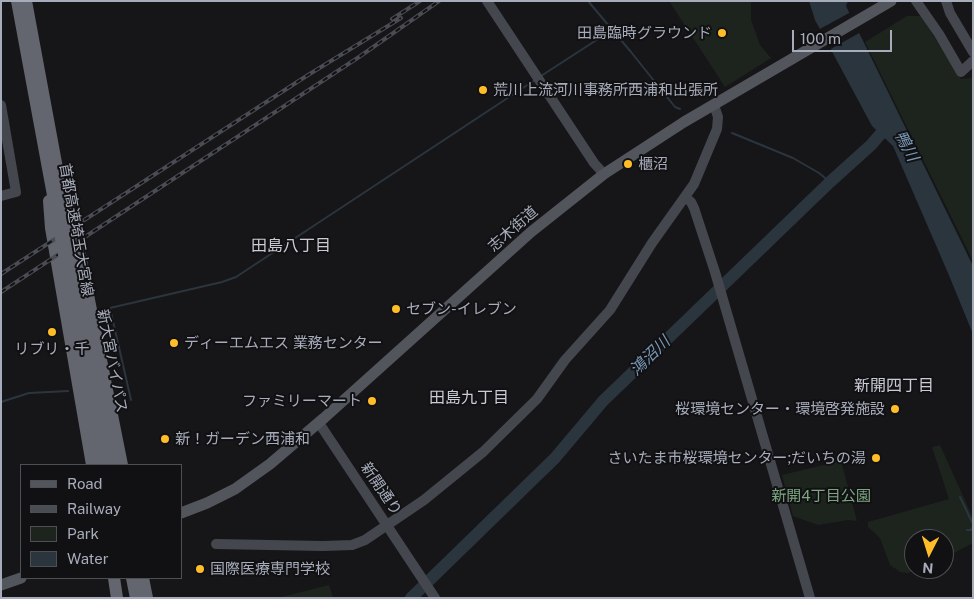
<!DOCTYPE html>
<meta charset="utf-8">
<style>
body{margin:0}
#map{position:relative;width:974px;height:599px;overflow:hidden;background:#161619;font-family:"Public Sans",sans-serif}
canvas{display:block}
.frame{position:absolute;inset:0;border:2px solid #a7acba;pointer-events:none}
.legend{position:absolute;left:20px;top:464px;width:162px;height:115px;box-sizing:border-box;background:#111114;border:1px solid #4d4f56;margin:0;padding:6px 9px;list-style:none;font-size:15px;color:#a7acba}
.legend li{display:flex;align-items:center;gap:10px;height:25px}
.legend b{width:25px;border:1px solid #4d4f56}
.north{position:absolute;left:904px;top:529px;width:50px;height:50px;box-sizing:border-box;background:#111114;border:1px solid #4d4f56;border-radius:50%;rotate:185deg;font-size:14px;font-weight:700;line-height:20px;text-align:center;color:#a7acba}
.north::after{content:'';display:block;margin:auto;width:18px;height:22px;background:#ffbd28;clip-path:polygon(50% 0,100% 100%,50% 72%,0 100%)}
.scale{position:absolute;left:792px;top:30px;width:100px;height:22px;box-sizing:border-box;border:2px solid #a7acba;border-top:0;padding-left:6px;font-size:15px;line-height:18px;white-space:nowrap;color:#a7acba;-webkit-text-stroke:4px #111114;paint-order:stroke}
</style>
<div id="map">
<canvas width="974" height="599"></canvas>
<div class="frame"></div>
<ul class="legend">
<li><b style="height:6px;background:#53555d"></b>Road</li>
<li><b style="height:6px;background:#4a4c53"></b>Railway</li>
<li><b style="height:14px;background:#1c241d"></b>Park</li>
<li><b style="height:14px;background:#2b353e"></b>Water</li>
</ul>
<div class="north">N</div>
<div class="scale">100 m</div>
</div>
<script>
const context = document.querySelector('canvas').getContext('2d');
context.lineJoin = 'round';
function fill(path, color) { context.fillStyle = color; context.fill(path, 'evenodd'); }
const shape = rows => new Path2D(rows.map(r => 'M' + r).join(''));
function strokePath(path, color, width, dash) { context.strokeStyle = color; context.lineWidth = width; context.lineCap = dash ? 'butt' : 'round'; context.setLineDash(dash || []); context.stroke(path); }
function label(font, color, halo, rows, align = 'center') {
  context.font = font + ' "Public Sans","Noto Sans JP",sans-serif'; context.lineWidth = 4; context.setLineDash([]); context.textBaseline = 'middle'; context.strokeStyle = halo; context.fillStyle = color; for (const [text, x, y, turn = 0] of rows) {
    context.save(); context.translate(x, y); context.rotate((+turn || 0) * Math.PI / 180); context.textAlign = isNaN(turn) ? turn : align; if (halo) context.strokeText(text, 0, 0); context.fillText(text, 0, 0); context.restore();
  }
}
fill(shape([
 [669,1,751,1,751,20,760,45,771,58,725,87],
 [907,16,921,16,961,79,973,78,973,261,865,42],
 [940,445,973,518,973,543,944,558,944,539,914,539,914,569,920,569,908,573,900,572,890,565,880,538,868,527,868,522,949,499,932,447],
 [841,461,857,521,848,520,818,525,793,516,782,475],
 [329,585,333,598,282,598,282,597]
]), '#1c241d');
fill(shape([
 [809,1,848,1,846,6,973,266,973,334,948,273,893,146,872,126,815,20]
]), '#2b353e');
fill(shape([
 [851,12,861,32,829,50,818,30]
]), '#161619');
strokePath(shape([
 [588,1,631,52,675,107,680,109],
 [541,76,612,30],
 [732,133,793,158,819,173,830,182],
 [131,400,110,308,222,282,236,277,535,80],
 [1,402,29,393,68,391],
 [960,497,973,524],
 [967,530,971,530,973,527]
]), '#2b353e', 2);
strokePath(shape([
 [411,598,555,458,603,401,830,182,871,145,890,123]
]), '#2b353e', 12);
strokePath(shape([
 [487,1,594,163,604,174],
 [916,1,939,34,961,72,973,61],
 [946,1,950,13,973,52],
 [1,105,16,192,1,196],
 [685,197,691,202,694,208,715,272,810,598],
 [319,423,435,598],
 [216,544,323,546,352,545,365,540,424,500,483,452,537,399,565,360,610,310,652,243,694,184,717,129,718,117,714,105]
]), '#45474e', 10);
strokePath(shape([
 [181,513,207,503,235,489,270,464,324,418,531,232,604,174,684,122,891,1],
 [1,585,21,578]
]), '#53555d', 11);
strokePath(shape([
 [49,201,51,228,92,465],
 [67,201,73,220,122,465],
 [114,578,117,598],
 [132,578,136,598],
 [143,578,147,598]
]), '#63666f', 12);
const rail = shape([
 [392,19,420,1],
 [1,274,308,75,401,18],
 [1,292,359,57,439,1]
]);
strokePath(rail, '#4a4c53', 4);
strokePath(rail, '#111114', 2, [5.5]);
strokePath(shape([
 [17,1,103,465],
 [26,1,112,465]
]), '#63666f', 12);
for (const [x, y, r, color] of [
 [722,33,5,"#ffbd28"],
 [483,90,5,"#ffbd28"],
 [628,164,5,"#ffbd28"],
 [396,309,5,"#ffbd28"],
 [52,332,5,"#ffbd28"],
 [174,343,5,"#ffbd28"],
 [372,401,5,"#ffbd28"],
 [895,409,5,"#ffbd28"],
 [165,439,5,"#ffbd28"],
 [876,458,5,"#ffbd28"],
 [200,569,5,"#ffbd28"]
]) { const dot = new Path2D(); dot.arc(x, y, r, 0, 2 * Math.PI); context.fillStyle = color; context.fill(dot); strokePath(dot, '#111114', 2); }
label('15px', '#a7acba', '#111114', [
 ["田島臨時グラウンド",712,33,"right"],
 ["荒川上流河川事務所西浦和出張所",493,90],
 ["櫃沼",638,164],
 ["セブン-イレブン",406,309],
 ["ディーエムエス 業務センター",184,343],
 ["リブリ・千",52,349,"center"],
 ["ファミリーマート",362,401,"right"],
 ["桜環境センター・環境啓発施設",885,409,"right"],
 ["新！ガーデン西浦和",175,439],
 ["さいたま市桜環境センター;だいちの湯",866,458,"right"],
 ["国際医療専門学校",210,569]
], 'left');
label('15px', '#a7acba', '#111114', [
 ["志木街道",513,229,-41],
 ["首都高速埼玉大宮線",76,230,80],
 ["新大宮バイパス",112,361,79],
 ["新開通り",381,489,56]
]);
label('15px', '#7da680', '#111114', [
 ["新開4丁目公園",821,496]
]);
label('italic 16px', '#7b9ab8', '#111114', [
 ["鴨川",906,146,62],
 ["鴻沼川",650,356,-44]
]);
label('16px', '#c9ccd5', '#111114', [
 ["田島八丁目",291,246],
 ["新開四丁目",894,386],
 ["田島九丁目",469,398]
]);
</script>
